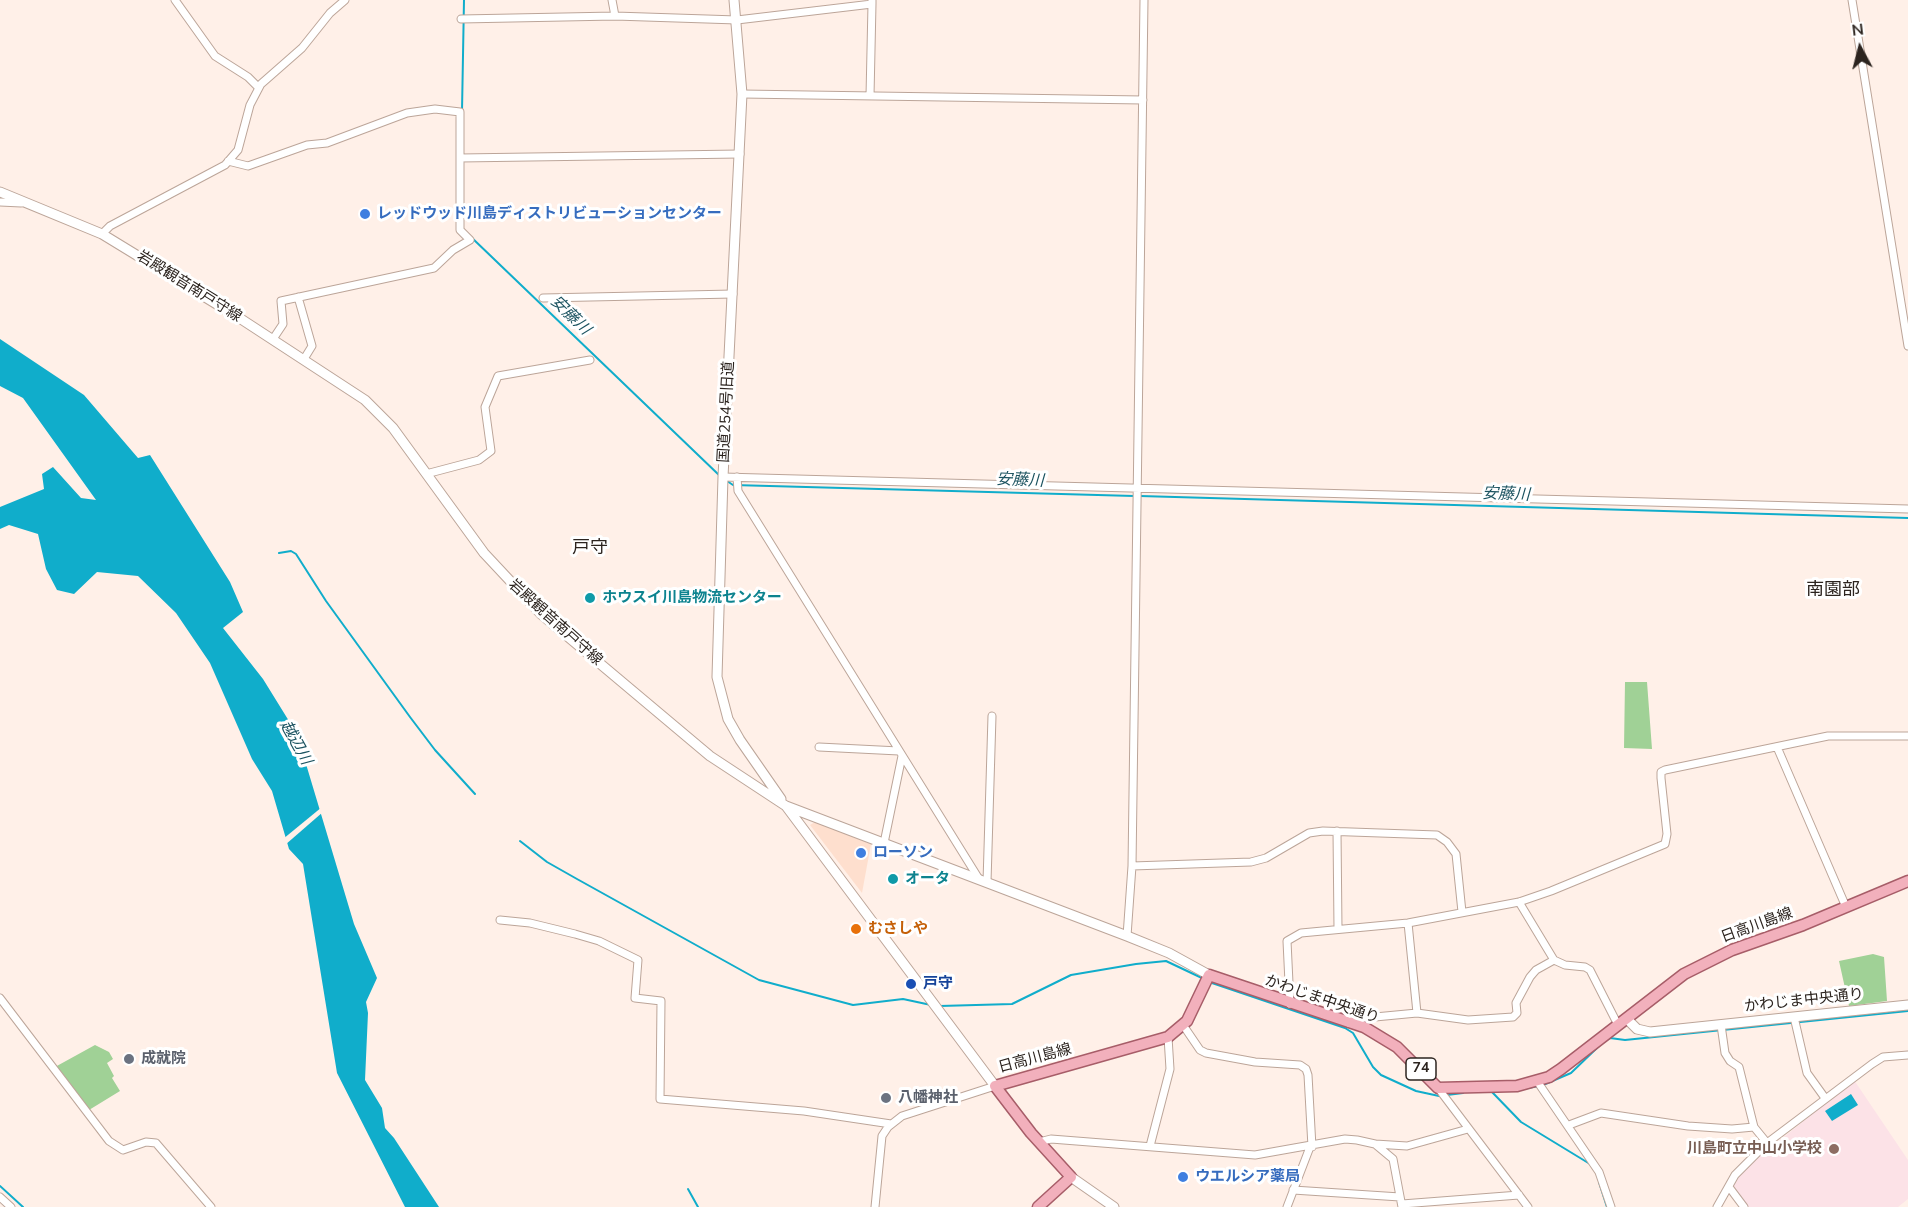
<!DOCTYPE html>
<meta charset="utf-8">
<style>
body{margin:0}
#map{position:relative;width:1908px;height:1207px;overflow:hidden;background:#fff0e8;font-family:"Nunito Sans",sans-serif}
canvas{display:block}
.north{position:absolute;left:1830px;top:18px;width:60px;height:60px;-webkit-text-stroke:4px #fff;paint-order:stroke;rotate:353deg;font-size:16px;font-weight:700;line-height:24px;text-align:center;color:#2c241f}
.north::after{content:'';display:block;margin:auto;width:21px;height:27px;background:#2c241f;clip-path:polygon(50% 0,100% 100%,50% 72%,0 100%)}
</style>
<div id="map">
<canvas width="1908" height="1207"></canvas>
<div class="north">N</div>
</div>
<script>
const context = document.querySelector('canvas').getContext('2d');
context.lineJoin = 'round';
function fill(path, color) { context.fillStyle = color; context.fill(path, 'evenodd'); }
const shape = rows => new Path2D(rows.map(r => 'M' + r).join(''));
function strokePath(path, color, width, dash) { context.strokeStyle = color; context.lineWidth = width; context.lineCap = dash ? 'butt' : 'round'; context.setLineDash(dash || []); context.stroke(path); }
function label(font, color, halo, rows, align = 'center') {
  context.font = font + ' "Nunito Sans","Noto Sans JP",sans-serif'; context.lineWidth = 6; context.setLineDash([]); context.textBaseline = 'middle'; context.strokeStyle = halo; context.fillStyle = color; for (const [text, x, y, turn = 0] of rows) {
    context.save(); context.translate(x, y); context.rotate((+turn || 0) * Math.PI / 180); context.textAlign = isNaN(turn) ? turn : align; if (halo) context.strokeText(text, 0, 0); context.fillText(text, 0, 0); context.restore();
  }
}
fill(shape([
 [815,822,871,844,862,893,810,825]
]), '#fedfce');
fill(shape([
 [1854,1080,1908,1160,1908,1199,1898,1207,1748,1207,1733,1185,1741,1172]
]), '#fce2e7');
fill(shape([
 [1625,682,1647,682,1652,749,1624,748],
 [1873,954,1884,957,1887,1001,1849,1006,1839,961],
 [95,1045,109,1052,113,1059,107,1063,114,1076,112,1078,120,1091,89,1110,55,1067]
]), '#a0d196');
fill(shape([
 [0,339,84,395,138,458,150,455,230,582,243,612,223,628,263,679,297,734,354,924,377,978,366,1002,368,1013,365,1080,382,1108,385,1128,394,1138,439,1207,405,1207,337,1073,303,864,289,849,272,791,252,759,210,663,176,613,138,576,97,572,74,594,57,590,46,569,38,534,9,525,0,529,0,507,44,489,42,474,53,467,81,498,96,500,23,398,0,386],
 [1851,1094,1858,1105,1832,1121,1825,1111]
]), '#10adcb');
fill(shape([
 [322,807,323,812,285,845,283,839]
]), '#fff0e8');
strokePath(shape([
 [462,111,464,0],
 [471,237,720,476],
 [727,481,733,485,1134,496],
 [1140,496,1908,518],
 [279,553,291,551,296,554,326,601,410,717,435,750,475,794],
 [520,841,547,862,577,879,759,980,853,1005,903,999,931,1005],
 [1209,982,1345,1028,1353,1033,1373,1067,1381,1075,1416,1091,1439,1096,1463,1093],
 [940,1006,1012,1004,1071,975,1136,964,1166,961,1204,979],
 [1604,1042,1610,1038,1625,1040,1908,1011],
 [1543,1085,1571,1073,1599,1046],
 [1523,1089,1538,1086],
 [1492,1092,1521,1122,1590,1164],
 [1599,1182,1607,1207],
 [0,1186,23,1207],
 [688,1189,698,1207]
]), '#10adcb', 2);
const street = shape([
 [175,0,215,56,248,77,258,87],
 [612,0,615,16],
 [1852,0,1908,346],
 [461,19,615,16,737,20,872,4,872,0],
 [742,94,1143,100],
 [870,96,872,4],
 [460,158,740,154],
 [228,161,248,166,307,145,327,143,407,113,435,109,460,112,460,230,470,240,453,250,434,268,281,301,283,324,273,339],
 [0,202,21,203],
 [102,234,110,226,225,165,238,150,250,105,261,84,302,48,330,13,345,0],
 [298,297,312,346,304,359],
 [543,298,733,294],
 [426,474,479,460,491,451,485,407,498,376,590,360],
 [723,477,1908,509],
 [737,477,738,491,979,879],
 [819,747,899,751],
 [1777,747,1846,907],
 [1337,831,1338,929],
 [884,843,902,756],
 [1132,866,1251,862,1266,858,1309,833,1323,831,1437,835,1447,842,1456,854,1462,912],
 [987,882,992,716],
 [1519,902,1554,960],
 [500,920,530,923,575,934,599,941,638,960,635,998,661,1001,660,1099,804,1111,891,1124],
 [1408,923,1417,1013],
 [1127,936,1132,866,1144,0],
 [0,998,109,1141,123,1150,146,1142,156,1143,211,1207],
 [1290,1004,1287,941,1301,933,1408,923,1519,902,1551,891,1665,844,1667,834,1661,778,1661,772,1665,770,1828,736,1908,736],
 [1794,1017,1807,1073,1825,1098],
 [1349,1023,1354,1019,1417,1013,1468,1020,1513,1017,1517,1013,1516,1003,1530,977,1536,970,1554,960,1565,965,1585,967,1590,970,1618,1025],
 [1183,1025,1200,1050,1206,1053,1255,1062,1300,1065,1306,1069,1308,1075,1312,1147],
 [1721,1025,1725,1053,1730,1061,1739,1067,1754,1127,1767,1143],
 [1537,1081,1599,1172,1611,1207],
 [1438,1088,1528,1207],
 [1569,1125,1601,1113,1688,1126,1732,1129,1754,1127],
 [1039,1142,1051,1139,1255,1155,1345,1139,1357,1140,1375,1144,1393,1159,1402,1207],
 [1375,1144,1407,1146,1468,1129],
 [1150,1146,1170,1069,1168,1037],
 [1729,1187,1744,1207],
 [1293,1190,1400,1197],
 [0,1197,11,1207],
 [1402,1204,1519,1195],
 [875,1207,882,1136,888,1127,902,1116,995,1086],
 [1287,1207,1310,1147],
 [1717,1207,1735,1175,1767,1143,1872,1064,1883,1057,1908,1055]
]);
const secondary = shape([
 [734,0,742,94,723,477,717,677,728,719,740,740,781,799],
 [0,192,102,234,241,319,365,400,393,428,484,553,541,614,710,756,786,806,995,1086],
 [786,806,1127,936,1169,953,1209,975],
 [1627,1019,1637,1029,1650,1032,1908,1005],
 [1071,1177,1114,1207]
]);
const primary = shape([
 [1038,1207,1071,1177,1031,1133,995,1086,1168,1037,1187,1021,1209,975,1364,1027,1397,1047,1438,1088,1517,1086,1549,1077,1561,1069,1684,974,1732,950,1803,925,1908,881]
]);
strokePath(street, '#bca599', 9);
strokePath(secondary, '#bca599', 11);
strokePath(primary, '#a75d68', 13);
strokePath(street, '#fff', 7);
strokePath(secondary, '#fff', 9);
strokePath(primary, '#f2b0bc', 10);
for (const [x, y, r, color] of [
 [365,214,6,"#3f7fe0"],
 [590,598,6,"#0f9aa8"],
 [861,853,6,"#3f7fe0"],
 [893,879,6,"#0f9aa8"],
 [856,929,6,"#e8710a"],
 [911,984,6,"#1a4fb4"],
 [129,1059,6,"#6b7280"],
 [886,1098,6,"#6b7280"],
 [1834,1149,6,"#8d6e63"],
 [1183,1177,6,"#3f7fe0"]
]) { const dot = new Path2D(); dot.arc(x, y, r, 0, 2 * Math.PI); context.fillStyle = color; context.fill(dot); strokePath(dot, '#fff', 2); }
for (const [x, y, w] of [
 [1421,1069,30]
]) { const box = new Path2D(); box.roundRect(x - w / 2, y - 11, w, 22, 4.5); context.fillStyle = '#fff'; context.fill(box); strokePath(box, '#2c241f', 1.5); }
label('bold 14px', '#2c241f', null, [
 ["74",1421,1069]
]);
label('bold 15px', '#366cbe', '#fff', [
 ["レッドウッド川島ディストリビューションセンター",377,214],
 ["ローソン",873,853],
 ["ウエルシア薬局",1195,1177]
], 'left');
label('15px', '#2c241f', '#fff', [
 ["岩殿観音南戸守線",189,287,32],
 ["国道254号旧道",727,412,-87],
 ["岩殿観音南戸守線",555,623,42],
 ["日高川島線",1757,926,-20],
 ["かわじま中央通り",1322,1000,19],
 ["かわじま中央通り",1804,1001,-6],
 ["日高川島線",1035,1059,-15]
]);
label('bold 15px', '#0d838f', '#fff', [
 ["ホウスイ川島物流センター",602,598],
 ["オータ",905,879]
], 'left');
label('bold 15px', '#c56008', '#fff', [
 ["むさしや",868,929]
], 'left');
label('bold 15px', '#164399', '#fff', [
 ["戸守",923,984]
], 'left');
label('bold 15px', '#5b616d', '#fff', [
 ["成就院",141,1059],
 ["八幡神社",898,1098]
], 'left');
label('bold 15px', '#785e54', '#fff', [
 ["川島町立中山小学校",1822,1149]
], 'right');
label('italic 16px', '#1c5360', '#fff', [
 ["安藤川",570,316,44],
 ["安藤川",1020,481,2],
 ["安藤川",1506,495,2],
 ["越辺川",295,743,61]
]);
label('18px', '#2c241f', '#fff', [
 ["戸守",590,549],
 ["南園部",1833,591]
]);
</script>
